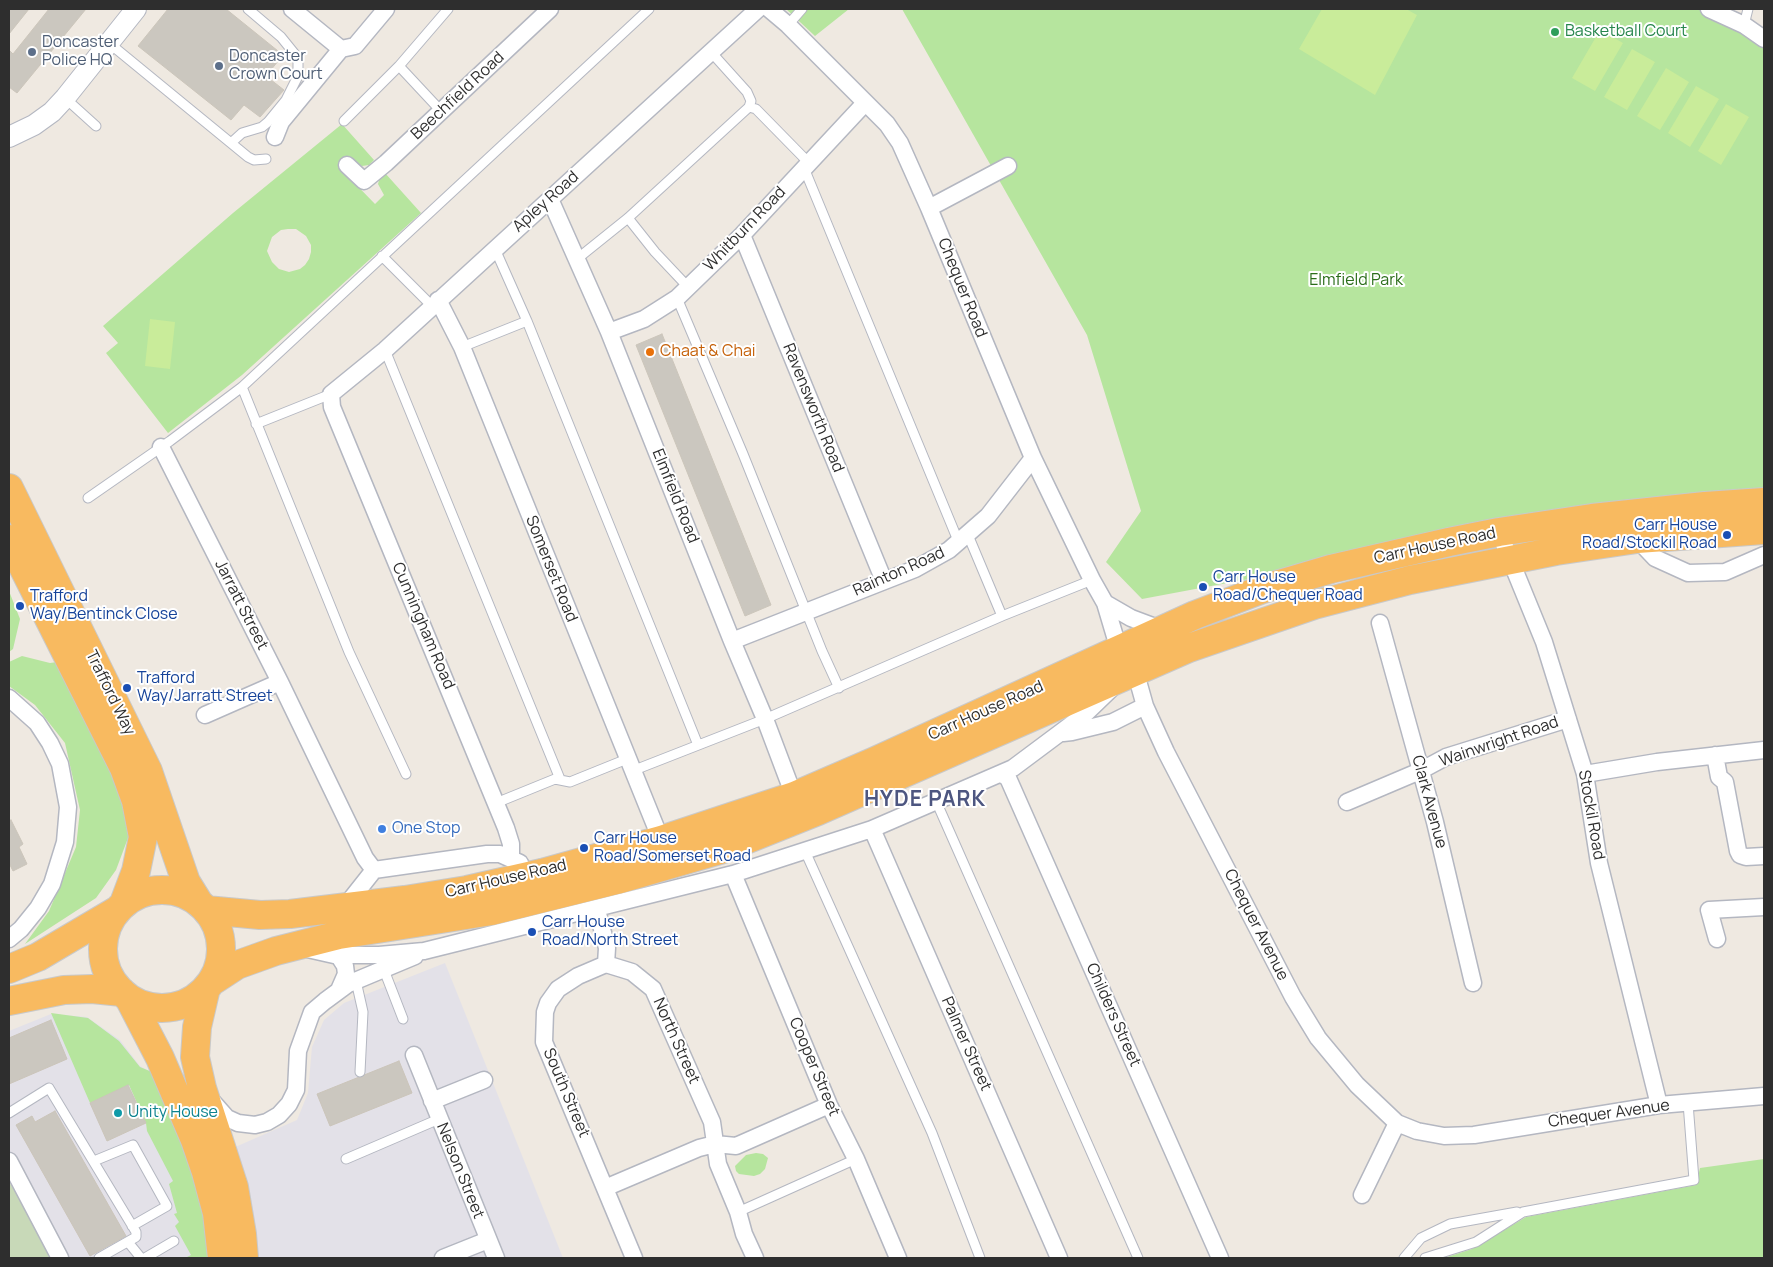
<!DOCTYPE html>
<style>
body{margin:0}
#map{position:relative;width:1773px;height:1267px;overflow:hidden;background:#efe9e1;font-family:Manrope,sans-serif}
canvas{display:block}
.frame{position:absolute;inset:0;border:10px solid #2e2e2e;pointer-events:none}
</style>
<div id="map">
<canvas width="1773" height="1267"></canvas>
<div class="frame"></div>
</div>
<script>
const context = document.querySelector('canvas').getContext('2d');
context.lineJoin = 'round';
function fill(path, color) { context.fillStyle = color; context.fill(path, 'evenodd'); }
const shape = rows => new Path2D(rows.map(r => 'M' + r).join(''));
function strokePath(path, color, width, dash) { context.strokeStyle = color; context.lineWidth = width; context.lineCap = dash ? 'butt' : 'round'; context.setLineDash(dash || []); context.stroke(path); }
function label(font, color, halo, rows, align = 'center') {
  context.font = font + ' Manrope,sans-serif'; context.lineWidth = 4; context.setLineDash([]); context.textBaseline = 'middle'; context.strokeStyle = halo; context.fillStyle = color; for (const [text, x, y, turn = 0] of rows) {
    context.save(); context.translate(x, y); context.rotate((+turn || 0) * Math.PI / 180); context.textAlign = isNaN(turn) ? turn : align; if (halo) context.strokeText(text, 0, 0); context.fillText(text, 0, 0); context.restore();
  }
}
fill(shape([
 [445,963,563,1258,59,1258,9,1169,9,1031,51,1014,87,1017,120,1040,140,1066,151,1072,233,1148,297,1120,308,1093,312,1047,324,1020,344,1003]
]), '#e3e1e8');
fill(shape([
 [786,9,849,9,815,36],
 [902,9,1705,9,1764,43,1764,502,1499,532,1142,599,1106,562,1141,511,1087,335],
 [342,124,374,160,369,165,362,166,354,164,348,156,338,166,375,204,384,195,378,184,380,177,385,173,421,213,242,375,168,433,106,353,118,343,103,326,233,213],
 [288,229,296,229,306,236,311,245,311,252,309,259,305,265,300,269,289,272,279,269,272,262,267,251,272,237,281,230],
 [9,591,20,619,13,649,9,652],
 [22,656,50,663,57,662,128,808,128,838,116,870,96,898,25,944,49,911,76,847,80,810,65,743,35,705,9,686,9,662],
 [51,1013,88,1018,119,1041,140,1067,152,1072,201,1185,210,1258,185,1258,191,1255,175,1226,179,1222,174,1214,177,1213,169,1184,173,1181,147,1131,146,1123,129,1085,90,1103],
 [756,1153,763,1154,768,1158,765,1169,760,1174,754,1176,739,1174,736,1171,735,1166,746,1155],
 [1764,1159,1764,1258,1444,1258,1472,1249,1526,1217,1696,1185,1700,1168]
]), '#b6e59e');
fill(shape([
 [9,1182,58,1258,9,1258]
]), '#c8d9b8');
fill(shape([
 [1322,9,1406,9,1417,15,1375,95,1299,49],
 [1600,30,1623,43,1595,91,1572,78],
 [1632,49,1655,62,1627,110,1604,97],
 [1666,68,1689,82,1660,130,1637,116],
 [1696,86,1719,99,1690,147,1668,133],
 [1726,104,1749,117,1721,165,1698,151],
 [150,319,175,322,170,369,145,366]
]), '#c9ec9a');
const building = shape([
 [9,9,29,9,9,34,9,9],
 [49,9,86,9,17,93,9,87,9,50,13,54,49,9],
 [168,9,226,9,283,55,266,76,284,90,260,117,244,105,231,120,138,46,168,9],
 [662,334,771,605,745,616,636,345,662,334],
 [11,820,23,844,19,847,27,864,13,871,9,863,9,821,11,820],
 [51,1020,67,1059,9,1084,9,1038,51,1020],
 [399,1061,412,1093,330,1126,317,1094,399,1061],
 [128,1085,146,1123,107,1141,90,1103,128,1085],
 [55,1111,126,1236,90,1256,16,1125,32,1116,35,1122,55,1111]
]);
fill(building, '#cbc7bf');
strokePath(building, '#cbc5ba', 1);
const service = shape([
 [788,25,802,9],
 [1744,25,1748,9],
 [109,43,248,157,254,160,266,159],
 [711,52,747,92,751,101,749,107],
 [399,66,441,111],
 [65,98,96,126],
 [344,121,399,66,448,9],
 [231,143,242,133,262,127,268,122,286,100,298,76,298,58,281,37,248,9],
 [804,168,959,543],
 [628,218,655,252,688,287],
 [495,249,527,321,698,745],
 [382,256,432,306],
 [577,259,628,218,749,107,756,109,809,163],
 [677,298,743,454,822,651,839,688],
 [462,347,527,321],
 [385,350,560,779],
 [242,387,349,652,406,774],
 [256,424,331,394],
 [88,498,170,441,242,387,649,9],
 [1002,616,1092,580],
 [632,771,765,719,1002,616,968,535],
 [936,801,1138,1258],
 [496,803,555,779,570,782,627,759],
 [805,851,932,1133,980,1258],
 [384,970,403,1019],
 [356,981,363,1012,360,1072],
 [9,1113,49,1088,136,1232,136,1237,99,1258],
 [346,1159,439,1119],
 [94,1161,133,1145,167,1206,132,1226],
 [738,1212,856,1159],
 [128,1242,141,1258],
 [145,1258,174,1241],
 [1404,1258,1421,1238,1450,1224,1517,1212],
 [1425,1258,1476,1242,1523,1212,1694,1180,1688,1103]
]);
const minor = shape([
 [292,9,341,49],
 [769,9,788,25,887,124,900,143,929,208,1033,458,1092,580,1105,603,1119,650],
 [1709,9,1744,25,1764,39],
 [275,137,281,122,341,49,355,46,386,9],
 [347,165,364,181,386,163,550,9],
 [550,199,609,332,732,641,765,719,794,796],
 [929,208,1008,166],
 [742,235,884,581],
 [438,300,462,347,661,840],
 [609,332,644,319,677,298,742,235,865,103],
 [161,447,280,682,365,858,374,870],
 [1499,532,1544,642,1585,774,1599,863,1659,1105],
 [1637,539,1655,558,1688,573,1725,572,1764,555],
 [1105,603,1131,618,1163,630],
 [1380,623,1435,822,1473,983],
 [732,641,915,569,949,550,988,516,1033,458],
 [1141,668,1138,681,1145,706,1166,752,1293,997,1318,1038,1357,1085,1397,1123,1417,1131,1444,1136,1474,1135,1659,1105,1764,1096],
 [9,698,37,723,50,743,60,764,68,807,65,842,52,884,38,908,21,929,9,939],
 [205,715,280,682],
 [1063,733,1072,732,1113,722,1145,706],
 [1715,755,1719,777,1725,782,1738,851,1740,855,1746,857,1764,856],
 [1002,774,1008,778,1220,1258],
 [1585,774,1657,762,1764,750],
 [1347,802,1420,771,1446,757,1568,719],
 [872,829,1059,1258],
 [511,859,511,844,506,828,332,407,331,394,385,350,758,9],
 [733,874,829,1105,856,1159,898,1258],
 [344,908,374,870,487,854,500,854,520,863],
 [597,910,607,948,606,964],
 [1717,939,1709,910,1764,907],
 [303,948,334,955,379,955,424,951,733,874,872,829,1013,768,1084,715,1111,689],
 [338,955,345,966,346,974,339,990],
 [606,964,578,976,558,989,548,1003,545,1012,544,1042,634,1258],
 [606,964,632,972,653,989,712,1122,718,1164,738,1212,744,1234,755,1258],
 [414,1055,496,1258],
 [212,1101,227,1118,238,1123,255,1125,267,1122,279,1115,289,1104,296,1090,298,1051,312,1012,325,1001,348,984,415,956],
 [432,1101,484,1080],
 [9,1161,60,1258],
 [605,1188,699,1148,715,1144,736,1146,829,1105],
 [1362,1195,1397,1123],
 [443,1258,488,1240]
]);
const tertiary = shape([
 [9,137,34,125,52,112,65,98,136,9]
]);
const trunk = shape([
 [9,488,148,771,186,882,199,903],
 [9,539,124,768,136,801,143,837,136,871,124,903],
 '103 949a59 59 0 1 1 118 0a59 59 0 1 1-118 0Z',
 [206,910,260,915,290,914,405,900,467,890,542,873,661,840,794,796,875,761,1195,615,1263,589,1331,569,1449,542,1499,532,1592,518,1705,506,1764,502],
 [9,969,38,957,116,911],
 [211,982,237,965,276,951,339,935,492,911,617,880,723,849,818,811,1189,648,1314,605,1410,580,1556,551,1637,539,1764,530],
 [206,988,197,1027,195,1057,202,1088,234,1187,242,1234,244,1258],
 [129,998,160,1058,195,1140,206,1172,217,1213,222,1258],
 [9,1001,64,990,92,989,122,992]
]);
strokePath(service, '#b4b7c1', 11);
strokePath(minor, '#b4b7c1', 19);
strokePath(tertiary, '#b4b7c1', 22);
strokePath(trunk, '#c9c9c9', 30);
strokePath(service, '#fff', 9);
strokePath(minor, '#fff', 16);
strokePath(tertiary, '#fff', 20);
strokePath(trunk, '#f8ba60', 28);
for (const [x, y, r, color] of [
 [1555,32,5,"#2e9e5b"],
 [32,52,5,"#5c6f8a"],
 [219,66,5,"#5c6f8a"],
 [650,352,5,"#e8710a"],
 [1727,535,5,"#1a4fb4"],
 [1203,587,5,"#1a4fb4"],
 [20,606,5,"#1a4fb4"],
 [127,688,5,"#1a4fb4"],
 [382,829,5,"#3f7fe0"],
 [584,848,5,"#1a4fb4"],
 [532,932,5,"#1a4fb4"],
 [118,1113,5,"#0f9aa8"]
]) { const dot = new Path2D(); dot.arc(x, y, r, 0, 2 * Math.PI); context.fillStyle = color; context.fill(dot); strokePath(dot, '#fff', 2); }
label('16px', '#27864d', '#fff', [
 ["Basketball Court",1565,32]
], 'left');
label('16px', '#4e5e75', '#fff', [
 ["Doncaster",42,43],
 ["Police HQ",42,61],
 ["Doncaster",229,57],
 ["Crown Court",229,75]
], 'left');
label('16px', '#2e2e2e', '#fff', [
 ["Beechfield Road",458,96,-43],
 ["Apley Road",546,202,-42],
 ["Whitburn Road",745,229,-46],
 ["Chequer Road",962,288,68],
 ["Ravensworth Road",813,408,68],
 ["Elmfield Road",675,496,68],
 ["Carr House Road",1435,546,-12],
 ["Somerset Road",551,569,68],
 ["Rainton Road",899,572,-24],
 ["Jarratt Street",241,605,63],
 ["Cunningham Road",423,626,67],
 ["Trafford Way",110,693,64],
 ["Carr House Road",986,711,-24],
 ["Wainwright Road",1499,742,-19],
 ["Clark Avenue",1429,802,75],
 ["Stockil Road",1591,815,80],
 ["Carr House Road",506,879,-13],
 ["Chequer Avenue",1256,925,63],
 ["Childers Street",1113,1015,66],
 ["North Street",676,1041,66],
 ["Palmer Street",966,1044,66],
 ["Cooper Street",814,1067,67],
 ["South Street",566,1093,67],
 ["Chequer Avenue",1609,1114,-8],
 ["Nelson Street",460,1171,68]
]);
label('16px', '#2c6e1b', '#fff', [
 ["Elmfield Park",1356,281]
]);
label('16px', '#c56008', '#fff', [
 ["Chaat & Chai",660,352]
], 'left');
label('16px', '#164399', '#fff', [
 ["Carr House",1717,526,"right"],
 ["Road/Stockil Road",1717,544,"right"],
 ["Carr House",1213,578],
 ["Road/Chequer Road",1213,596],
 ["Trafford",30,597],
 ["Way/Bentinck Close",30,615],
 ["Trafford",137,679],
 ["Way/Jarratt Street",137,697],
 ["Carr House",594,839],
 ["Road/Somerset Road",594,857],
 ["Carr House",542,923],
 ["Road/North Street",542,941]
], 'left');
label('16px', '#366cbe', '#fff', [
 ["One Stop",392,829]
], 'left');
label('16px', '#0d838f', '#fff', [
 ["Unity House",128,1113]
], 'left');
context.letterSpacing = '1px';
label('bold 21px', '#4d5680', '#fff', [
 ["HYDE PARK",925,800]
]);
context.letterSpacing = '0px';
</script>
